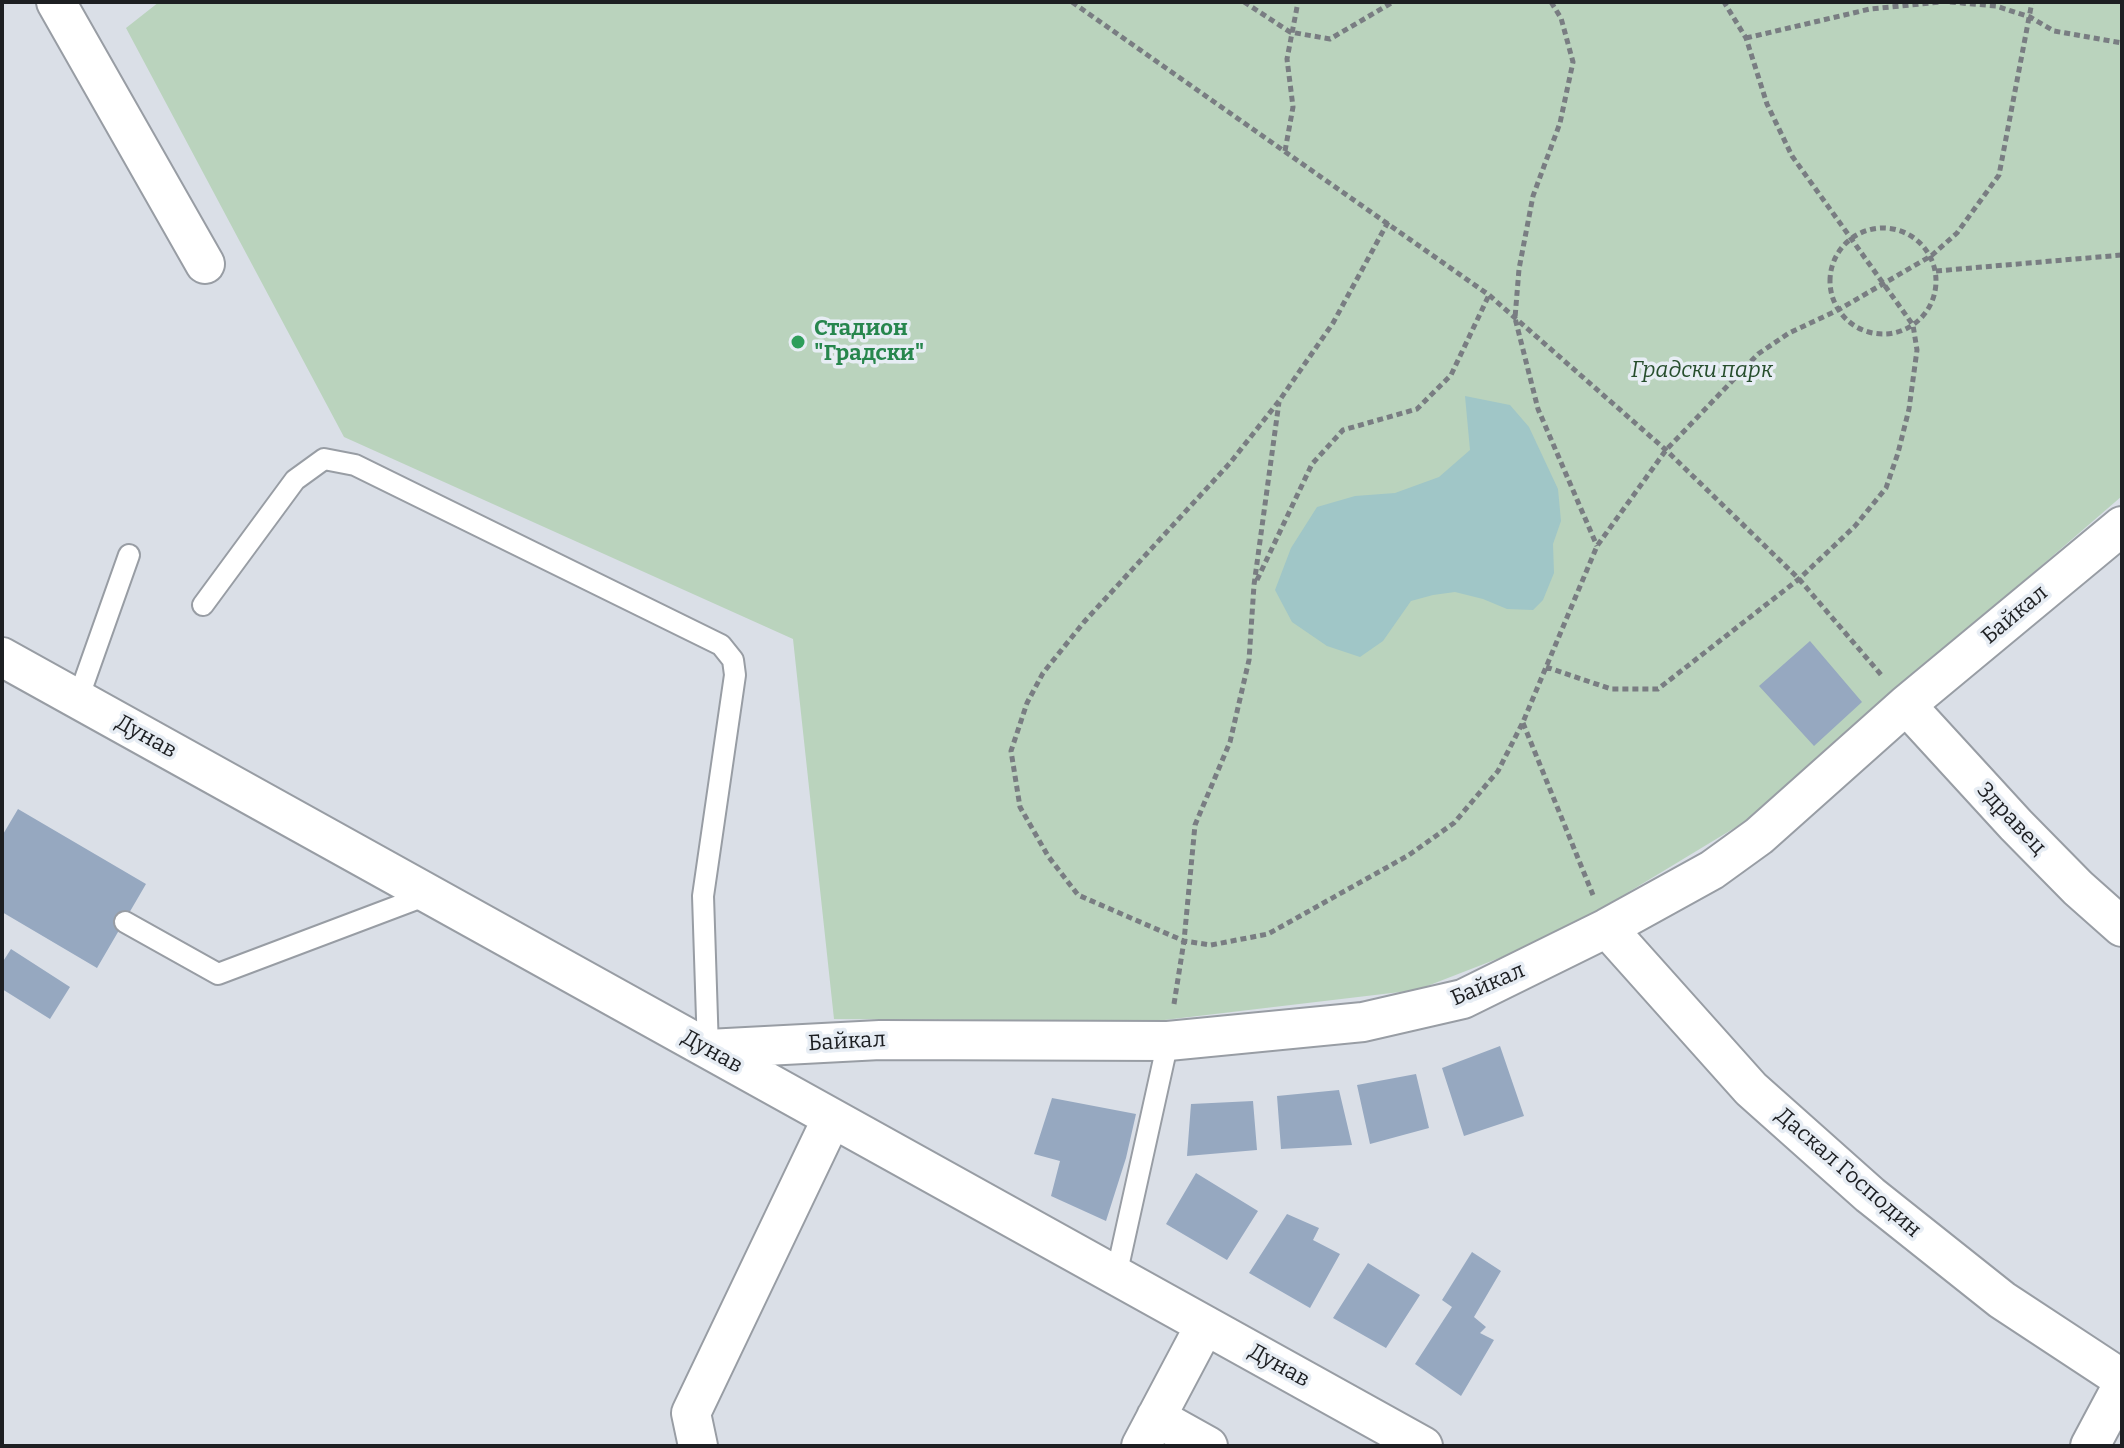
<!DOCTYPE html>
<meta charset="utf-8">
<style>
body{margin:0}
#map{position:relative;width:2124px;height:1448px;overflow:hidden;background:#dadfe7;font-family:Bitter,serif}
canvas{display:block}
.frame{position:absolute;inset:0;border:4px solid #1d1f22;pointer-events:none}
</style>
<div id="map">
<canvas width="2124" height="1448"></canvas>
<div class="frame"></div>
</div>
<script>
const context = document.querySelector('canvas').getContext('2d');
context.lineJoin = 'round';
function fill(path, color) { context.fillStyle = color; context.fill(path, 'evenodd'); }
const shape = rows => new Path2D(rows.map(r => 'M' + r).join(''));
function strokePath(path, color, width, dash) { context.strokeStyle = color; context.lineWidth = width; context.lineCap = dash ? 'butt' : 'round'; context.setLineDash(dash || []); context.stroke(path); }
function label(font, color, halo, rows, align = 'center') {
  context.font = font + ' Bitter,serif'; context.lineWidth = 7; context.setLineDash([]); context.textBaseline = 'middle'; context.strokeStyle = halo; context.fillStyle = color; for (const [text, x, y, turn = 0] of rows) {
    context.save(); context.translate(x, y); context.rotate((+turn || 0) * Math.PI / 180); context.textAlign = isNaN(turn) ? turn : align; if (halo) context.strokeText(text, 0, 0); context.fillText(text, 0, 0); context.restore();
  }
}
fill(shape([
 [159,2,2122,2,2122,496,1746,821,1556,936,1417,990,1156,1021,834,1019,793,639,344,437,126,28]
]), '#bad3bd');
fill(shape([
 [1465,396,1510,405,1529,427,1558,489,1561,521,1553,544,1554,573,1543,600,1533,610,1507,609,1483,599,1455,592,1433,595,1411,601,1383,641,1360,657,1327,646,1292,622,1275,590,1291,548,1317,507,1355,496,1395,493,1439,477,1470,450]
]), '#a0c6c7');
fill(shape([
 [1810,641,1862,702,1814,746,1759,686],
 [18,809,146,884,97,968,2,912,2,836],
 [11,949,70,987,50,1019,2,989,2,963],
 [1500,1046,1524,1116,1464,1136,1442,1068],
 [1416,1074,1429,1128,1370,1144,1357,1085],
 [1339,1090,1352,1145,1281,1149,1277,1096],
 [1052,1098,1136,1114,1126,1158,1106,1221,1051,1196,1060,1161,1034,1154],
 [1253,1101,1257,1150,1187,1156,1191,1104],
 [1196,1173,1258,1211,1227,1260,1166,1224],
 [1287,1214,1319,1228,1313,1240,1340,1254,1310,1308,1249,1273],
 [1472,1252,1501,1271,1474,1317,1486,1327,1480,1333,1494,1340,1461,1396,1415,1364,1452,1307,1442,1300],
 [1368,1263,1420,1295,1386,1348,1333,1318]
]), '#96a8c0');
const service = shape([
 [203,605,295,480,324,459,355,465,721,645,733,660,735,675,703,896,708,1049],
 [78,699,129,555],
 [125,922,218,974,430,894],
 [1116,1276,1168,1041]
]);
const minor = shape([
 [56,2,205,264],
 [2,657,1423,1446],
 [1906,705,2016,825,2078,888,2122,927],
 [1607,928,1751,1089,1870,1195,2002,1300,2122,1379],
 [708,1049,880,1040,1168,1041,1363,1022,1463,999,1607,928,1712,870,1759,836,1906,705,2122,526],
 [1156,1417,1208,1446],
 [698,1446,691,1413,832,1118],
 [1141,1446,1205,1325],
 [2090,1446,2122,1386]
]);
strokePath(service, '#989da4', 24);
strokePath(minor, '#989da4', 42);
strokePath(shape([
 [1072,2,1489,295,1666,450,1799,579,1883,677],
 [1244,2,1290,32,1330,39,1393,2],
 [1551,2,1561,18,1573,62,1560,123,1533,196,1519,269,1515,318,1538,409,1597,546],
 [1950,2,1996,6,2030,17,2054,31,2122,43],
 [1746,38,1870,9,1940,2],
 [1285,151,1293,107,1287,59,1298,2],
 [1388,222,1333,323,1279,401,1230,463,1084,622,1043,673,1027,703,1011,751,1020,807,1048,856,1078,895,1184,941,1211,945,1268,934,1409,855,1454,823,1498,771,1523,722,1597,546,1666,450,1758,354,1789,333,1838,310,1931,256,1957,233,1999,175,2032,2],
 '1830 281a53 53 0 1 1 106 0a53 53 0 1 1-106 0Z',
 [1936,271,2122,255],
 [1257,580,1312,464,1343,430,1417,409,1451,375,1489,295],
 [1546,667,1611,689,1658,689,1799,579,1855,526,1886,488,1898,453,1909,409,1917,350,1913,325,1792,156,1767,104,1746,38,1724,2],
 [1523,723,1593,895],
 [1174,1004,1184,941,1195,825,1230,742,1249,660,1254,585,1279,402]
]), '#797d82', 5, [6, 4]);
strokePath(service, '#fff', 20);
strokePath(minor, '#fff', 38);
for (const [x, y, r, color] of [
 [798,342,8,"#2e9e5b"]
]) { const dot = new Path2D(); dot.arc(x, y, r, 0, 2 * Math.PI); context.fillStyle = color; context.fill(dot); strokePath(dot, '#e7edf4', 3); }
label('bold 22px', '#27864d', '#e7edf4', [
 ["Стадион",814,329],
 ["\"Градски\"",814,354]
], 'left');
label('italic 22px', '#274e2d', '#e7edf4', [
 ["Градски парк",1702,371]
]);
label('22px', '#1d1f22', '#e7edf4', [
 ["Байкал",2015,615,-40],
 ["Дунав",146,737,29],
 ["Здравец",2011,819,47],
 ["Байкал",1488,985,-23],
 ["Байкал",847,1042,-3],
 ["Дунав",712,1052,29],
 ["Даскал Господин",1848,1173,41],
 ["Дунав",1279,1366,29]
]);
</script>
